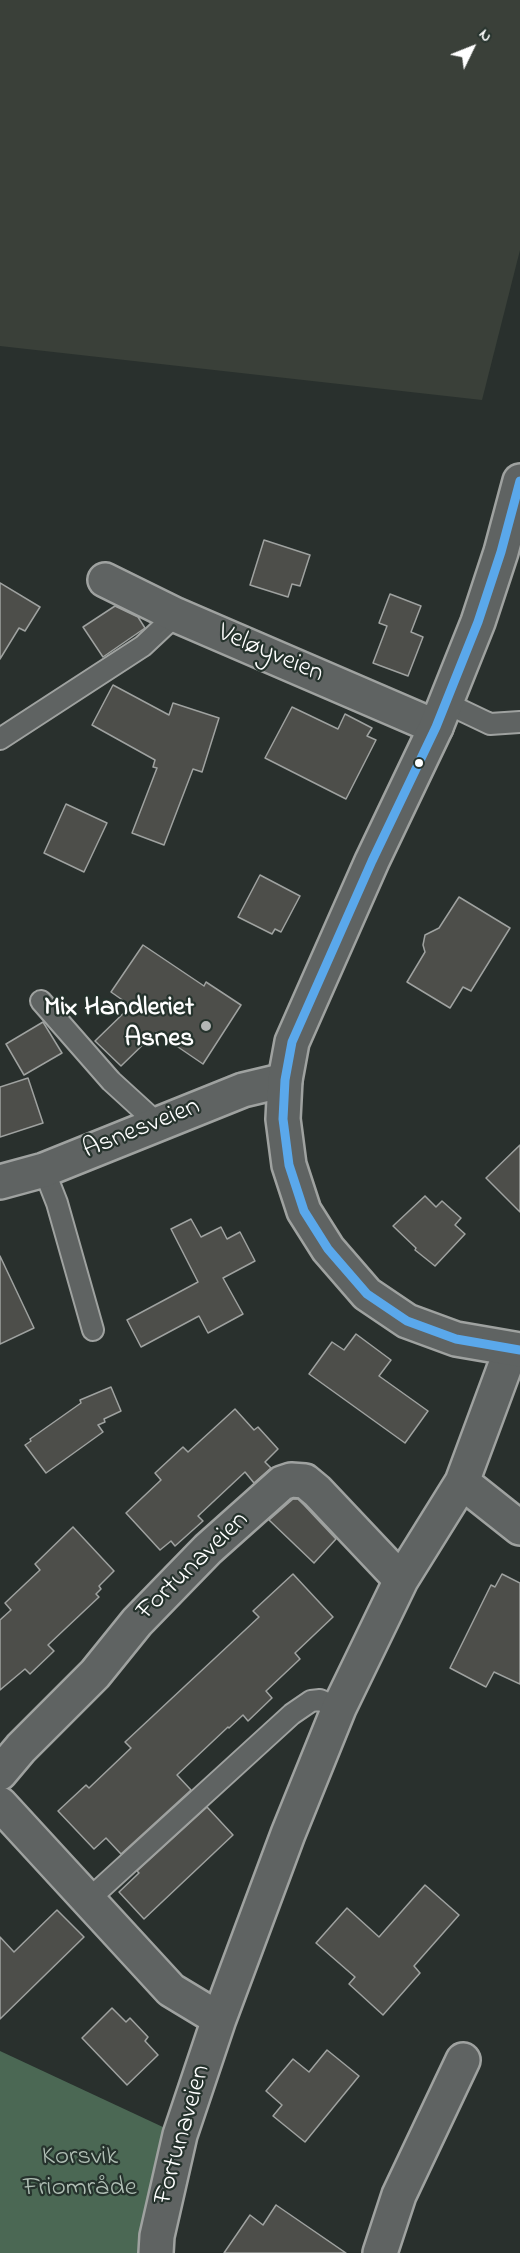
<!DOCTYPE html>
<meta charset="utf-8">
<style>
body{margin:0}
#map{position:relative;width:520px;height:2253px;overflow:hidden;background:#29302d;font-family:"Indie Flower",sans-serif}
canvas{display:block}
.north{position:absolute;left:442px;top:18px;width:60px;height:60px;-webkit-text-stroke:4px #26332d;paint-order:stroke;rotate:47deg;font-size:16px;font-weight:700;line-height:24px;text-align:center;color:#fff}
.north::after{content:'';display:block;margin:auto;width:21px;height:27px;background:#fff;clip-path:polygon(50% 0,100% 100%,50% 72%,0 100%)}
</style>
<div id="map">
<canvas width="520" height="2253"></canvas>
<div class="north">N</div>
</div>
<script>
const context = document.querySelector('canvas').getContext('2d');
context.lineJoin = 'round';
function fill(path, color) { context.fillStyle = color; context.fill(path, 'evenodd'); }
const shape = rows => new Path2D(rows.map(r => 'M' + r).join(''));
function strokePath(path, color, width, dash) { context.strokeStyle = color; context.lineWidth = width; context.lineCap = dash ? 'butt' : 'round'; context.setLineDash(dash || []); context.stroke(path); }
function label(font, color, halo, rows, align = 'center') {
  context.font = font + ' "Indie Flower",sans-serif'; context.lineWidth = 4.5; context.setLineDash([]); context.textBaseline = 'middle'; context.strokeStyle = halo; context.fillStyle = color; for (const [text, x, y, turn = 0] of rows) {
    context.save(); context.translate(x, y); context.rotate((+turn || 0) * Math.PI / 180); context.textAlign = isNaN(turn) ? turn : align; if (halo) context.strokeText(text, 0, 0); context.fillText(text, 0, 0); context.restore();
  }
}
fill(shape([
 [0,0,520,0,520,250,482,400,0,346]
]), '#3a4039');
fill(shape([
 [0,2051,180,2135,156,2253,0,2253]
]), '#4b6854');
const building = shape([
 [264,540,310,555,300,586,292,584,288,597,250,585,264,540],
 [0,583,40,607,25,631,19,628,0,659,0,583],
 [390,594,421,606,411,632,423,637,408,676,373,663,387,626,379,623,390,594],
 [115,606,138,617,145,628,103,657,83,627,115,606],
 [113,685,169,715,173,703,219,718,202,772,193,769,164,845,132,833,157,768,153,767,155,760,92,725,113,685],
 [292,707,338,729,345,714,372,728,367,736,376,740,346,799,265,758,292,707],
 [66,804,107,823,84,872,44,853,66,804],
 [260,875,300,896,281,932,275,929,272,934,238,917,260,875],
 [459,897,510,928,471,991,463,987,450,1008,407,982,425,952,423,945,425,935,439,928,459,897],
 [143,945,204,986,206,982,241,1005,203,1064,156,1032,121,1066,95,1041,131,1006,111,992,143,945],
 [43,1022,62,1053,24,1075,6,1044,43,1022],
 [28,1078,43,1123,0,1137,0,1087,28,1078],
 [520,1145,520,1212,486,1178,520,1145],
 [425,1196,436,1207,442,1201,461,1218,455,1225,465,1234,435,1266,415,1250,416,1248,393,1226,425,1196],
 [191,1219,201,1237,221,1227,227,1239,240,1232,255,1261,223,1278,243,1314,208,1333,199,1316,141,1347,127,1320,198,1282,171,1229,191,1219],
 [0,1256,34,1328,0,1344,0,1256],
 [356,1334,391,1360,379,1376,428,1411,405,1443,309,1374,332,1342,344,1350,356,1334],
 [111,1387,121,1411,104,1419,105,1422,98,1425,103,1432,46,1473,25,1445,31,1441,30,1439,81,1403,80,1400,111,1387],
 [235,1409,254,1430,258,1427,278,1449,265,1462,271,1468,254,1483,245,1472,198,1516,203,1521,175,1546,171,1541,160,1550,126,1513,161,1480,155,1473,183,1447,188,1452,235,1409],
 [293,1499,298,1499,304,1505,336,1539,314,1563,269,1520,293,1499],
 [73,1527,114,1571,99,1586,101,1589,96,1594,99,1597,48,1645,54,1651,30,1674,25,1669,0,1690,0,1620,11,1610,5,1603,40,1570,35,1564,73,1527],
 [293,1574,333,1617,295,1653,300,1659,266,1691,272,1698,248,1721,243,1715,229,1728,228,1727,177,1775,191,1790,121,1854,106,1838,94,1849,58,1811,86,1785,89,1788,131,1748,125,1742,259,1617,253,1611,293,1574],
 [502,1574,520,1583,520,1684,494,1672,486,1687,450,1668,491,1585,495,1587,502,1574],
 [207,1807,233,1835,144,1919,119,1892,139,1873,137,1871,207,1807],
 [425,1885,459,1915,414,1966,420,1973,383,2015,349,1984,355,1977,316,1943,347,1908,379,1937,425,1885],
 [57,1910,84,1937,0,2019,0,1937,14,1952,57,1910],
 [112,2008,126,2022,130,2018,148,2037,145,2041,158,2055,127,2085,82,2038,112,2008],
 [327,2050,359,2076,305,2142,273,2116,282,2105,266,2091,293,2059,309,2072,327,2050],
 [276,2205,346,2253,224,2253,250,2215,263,2225,276,2205]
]);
fill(building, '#4d4e4a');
strokePath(building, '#9fa2a0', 1.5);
const lane = shape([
 [446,703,490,724,520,722],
 [0,739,143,646,176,615],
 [41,1001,111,1081,157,1123],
 [44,1170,57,1203,93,1330],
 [90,1903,99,1890,292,1714,311,1701,320,1700,339,1708]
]);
const street = shape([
 [105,580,176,615,436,727],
 [0,1182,44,1170,243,1090,285,1080],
 [462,1482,520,1528],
 [0,1773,21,1748,95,1674,137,1622,208,1549,282,1483,291,1480,305,1481,317,1491,401,1580],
 [0,1804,171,1990,219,2019],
 [156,2253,157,2236,180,2135,219,2019,288,1834,339,1708,401,1580,462,1482,511,1350],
 [380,2253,399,2195,463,2060]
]);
const secondary = shape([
 [520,481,501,552,478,622,436,727,372,861,292,1042,285,1080,283,1119,289,1165,304,1211,328,1249,367,1294,407,1321,456,1339,520,1350]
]);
strokePath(lane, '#9fa2a0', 24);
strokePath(street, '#9fa2a0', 38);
strokePath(secondary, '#9fa2a0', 38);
strokePath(lane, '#5f6362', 20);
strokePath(street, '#5f6362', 33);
strokePath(secondary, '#5f6362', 33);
strokePath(shape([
 [520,481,501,552,478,622,436,727,372,861,292,1042,285,1080,283,1119,289,1165,304,1211,328,1249,367,1294,407,1321,456,1339,520,1350]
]), '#5aa8eb', 9);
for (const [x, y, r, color] of [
 [419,763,5,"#fff"],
 [206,1026,6,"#b4b7b6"]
]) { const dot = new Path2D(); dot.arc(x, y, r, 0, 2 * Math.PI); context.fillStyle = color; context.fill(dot); strokePath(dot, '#26332d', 2); }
label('27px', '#fff', '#26332d', [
 ["Veløyveien",270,655,23],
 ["Asnesveien",142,1130,-22],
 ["Fortunaveien",194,1567,-44],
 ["Fortunaveien",184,2135,-74]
]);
label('bold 27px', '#fff', '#26332d', [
 ["Mix Handleriet",194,1010],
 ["Asnes",194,1041]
], 'right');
label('27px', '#b0bfb5', '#26332d', [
 ["Korsvik",80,2159],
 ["Friområde",80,2190]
]);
</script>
